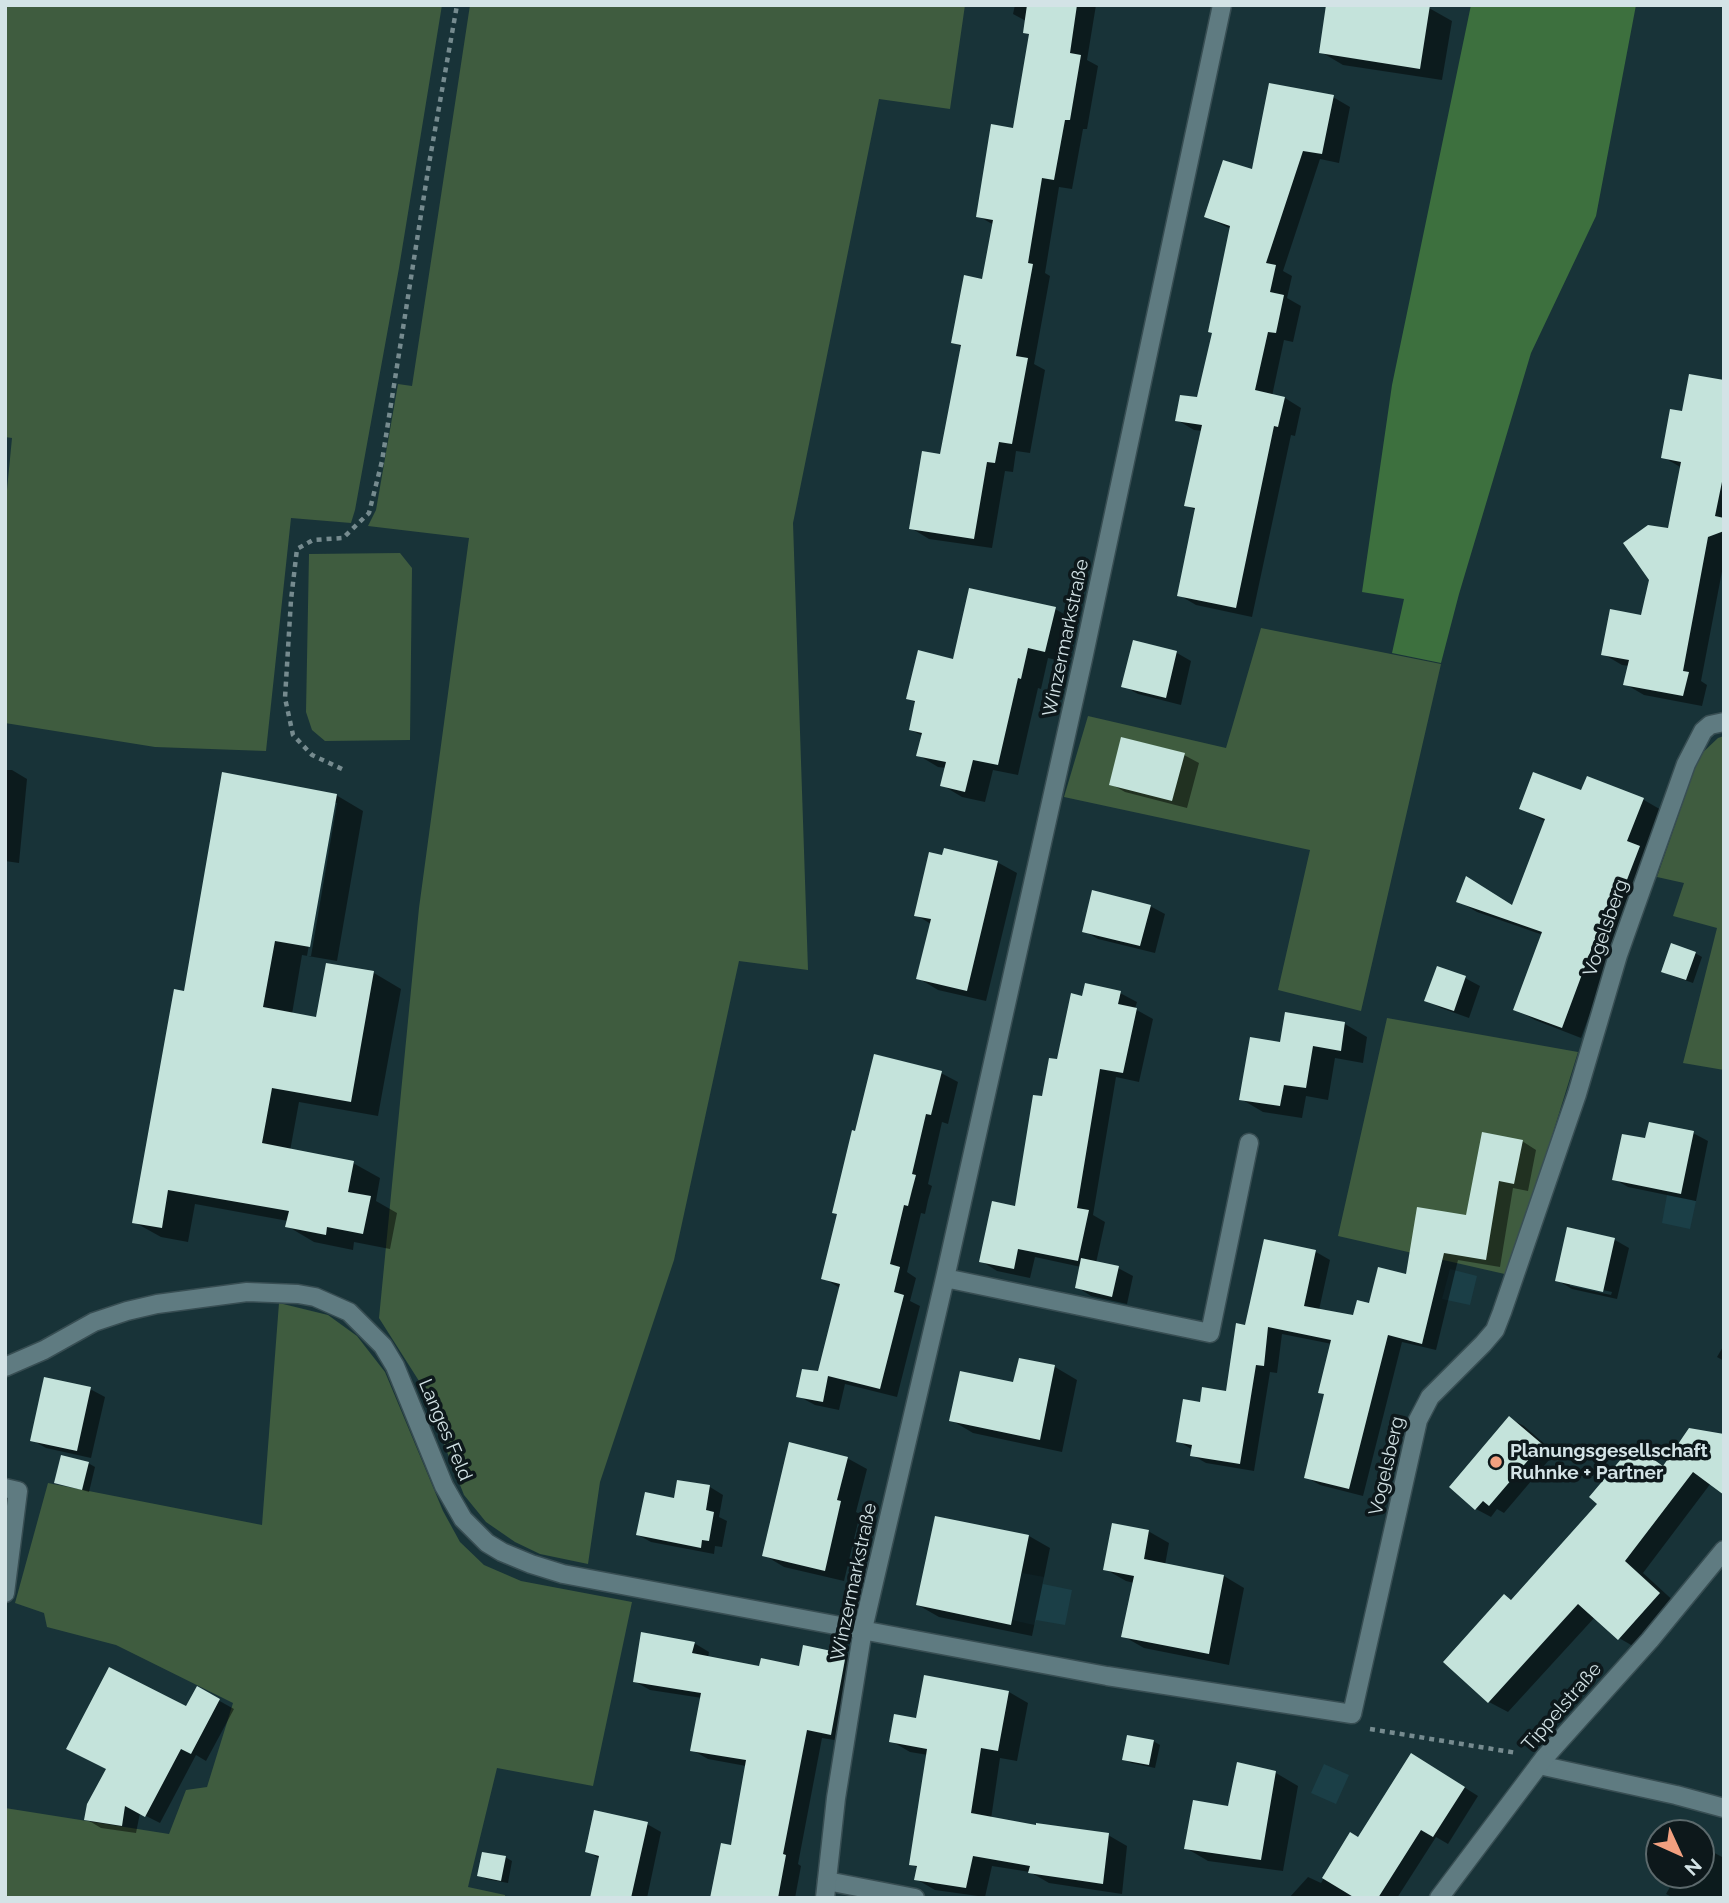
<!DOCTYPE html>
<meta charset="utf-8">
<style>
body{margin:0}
#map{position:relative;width:1729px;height:1903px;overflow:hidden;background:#183338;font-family:Raleway,sans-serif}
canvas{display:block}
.frame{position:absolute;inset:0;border:7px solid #d3e3e6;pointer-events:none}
.north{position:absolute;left:1645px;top:1819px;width:70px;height:70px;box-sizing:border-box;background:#0d181b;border:2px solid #5c696c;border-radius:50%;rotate:135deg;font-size:19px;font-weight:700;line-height:28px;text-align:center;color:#d3e3e6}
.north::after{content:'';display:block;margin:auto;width:24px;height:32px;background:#f2a080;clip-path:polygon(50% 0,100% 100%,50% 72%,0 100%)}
</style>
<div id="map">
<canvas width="1729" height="1903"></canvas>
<div class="frame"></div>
<div class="north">N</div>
</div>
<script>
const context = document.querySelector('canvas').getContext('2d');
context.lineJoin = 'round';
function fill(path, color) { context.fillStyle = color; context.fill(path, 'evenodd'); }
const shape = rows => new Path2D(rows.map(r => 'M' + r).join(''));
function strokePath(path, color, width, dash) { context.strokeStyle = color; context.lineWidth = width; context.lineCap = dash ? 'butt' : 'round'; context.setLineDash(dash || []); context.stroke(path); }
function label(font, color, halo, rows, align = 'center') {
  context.font = font + ' Raleway,sans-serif'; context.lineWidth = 7; context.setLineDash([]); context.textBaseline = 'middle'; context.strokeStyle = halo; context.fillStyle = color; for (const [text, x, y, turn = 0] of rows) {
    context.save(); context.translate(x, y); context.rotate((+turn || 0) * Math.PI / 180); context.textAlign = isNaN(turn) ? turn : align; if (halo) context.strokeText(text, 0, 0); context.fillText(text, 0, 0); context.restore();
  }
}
fill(shape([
 [1667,1195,1696,1201,1690,1229,1662,1223],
 [1450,1269,1477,1276,1470,1305,1442,1299],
 [1022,1573,1044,1577,1043,1584,1072,1590,1065,1625,1036,1620,1034,1625,1012,1620],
 [1324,1764,1349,1775,1336,1804,1311,1793]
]), '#1b3f47');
fill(shape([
 [5,5,442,5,399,268,355,510,351,523,291,518,266,751,155,747,5,723,5,510,12,438,5,437],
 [470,5,965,5,950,109,879,99,793,523,808,970,739,961,674,1260,600,1482,588,1564,540,1554,515,1542,486,1522,464,1495,419,1381,379,1318,419,908,469,538,368,526,376,510,398,384,412,386],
 [400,553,412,568,410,740,325,741,312,730,306,712,309,554],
 [1261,628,1441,664,1361,1011,1278,990,1310,850,1064,797,1088,716,1226,748],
 [1724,736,1724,1070,1683,1063,1717,928,1673,916,1684,883,1657,877,1699,756,1718,738],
 [1387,1018,1578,1052,1509,1275,1338,1236],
 [279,1303,328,1315,357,1336,385,1372,443,1511,460,1542,484,1565,521,1581,632,1602,593,1786,497,1768,468,1887,505,1895,505,1898,5,1898,5,1808,169,1834,186,1790,207,1787,233,1703,116,1645,47,1627,44,1613,15,1603,48,1483,262,1525]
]), '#3f5c3f');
fill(shape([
 [1471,5,1636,5,1596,216,1531,353,1459,594,1441,663,1392,653,1404,599,1362,592,1392,385]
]), '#3d703e');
fill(shape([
 [1015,5,1096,5,1087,60,1098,66,1087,129,1083,129,1072,189,1059,187,1045,273,1050,276,1034,364,1045,370,1030,453,1016,451,1013,472,1005,471,992,548,929,539,911,528,942,456,962,347,953,342,983,281,994,225,978,216,1014,130,1031,36,1025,32,1026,21,1013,14],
 [1429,8,1452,21,1442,80,1343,65,1321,52],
 [1333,97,1350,107,1339,163,1320,159,1283,271,1292,276,1287,298,1301,306,1293,342,1284,340,1272,396,1285,398,1301,408,1295,436,1291,435,1252,617,1196,605,1179,595,1197,511,1186,505,1202,431,1194,430,1177,420,1198,399,1213,333,1231,229,1206,217],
 [1724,382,1724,561,1701,681,1707,685,1702,706,1644,695,1625,684,1629,666,1622,665,1603,654,1643,617,1669,530,1682,468,1663,457,1683,413],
 [1055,609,1075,620,1065,662,1048,658,1041,689,1038,688,1018,775,993,770,985,802,962,797,942,785,946,768,938,767,918,755,923,736,911,730,916,703,908,698,954,661],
 [1134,642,1177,653,1191,661,1181,705,1138,694,1124,686],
 [1184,755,1199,763,1187,808,1125,792,1111,784],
 [5,770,12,770,27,779,19,863,5,861],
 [1588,779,1644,800,1663,811,1581,1038,1535,1020,1515,1009,1543,935,1477,912,1458,901,1513,907,1546,822,1521,808,1582,792],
 [336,795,363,811,337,961,302,955,292,1014,318,1019,374,973,401,989,378,1116,299,1102,290,1151,353,1163,380,1178,376,1201,397,1213,390,1249,354,1242,353,1250,314,1242,287,1226,288,1221,195,1204,188,1242,161,1237,134,1222,185,994],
 [333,803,337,803,311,956,307,956],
 [997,862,1017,873,986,1001,938,990,918,978,931,924,916,915],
 [1150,906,1165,914,1155,953,1098,939,1084,931],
 [1695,953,1702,957,1693,983,1670,975],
 [1465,978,1480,986,1469,1018,1441,1008,1426,1000],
 [1120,993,1137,1002,1135,1009,1153,1019,1139,1082,1116,1077,1093,1215,1105,1222,1096,1263,1118,1268,1133,1276,1127,1304,1091,1296,1077,1287,1081,1267,1035,1257,1030,1278,997,1271,981,1261,1016,1208,1043,1098,1084,998],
 [1345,1024,1367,1037,1363,1063,1335,1058,1328,1100,1306,1096,1302,1118,1263,1112,1241,1099,1281,1044],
 [941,1073,958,1082,948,1124,942,1122,928,1184,932,1186,928,1200,925,1214,921,1213,907,1272,916,1278,910,1301,920,1306,897,1397,845,1384,839,1410,815,1405,798,1396,819,1373,840,1288,823,1278],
 [1693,1133,1708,1141,1696,1201,1628,1187,1614,1179],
 [1522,1141,1536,1150,1528,1191,1513,1188,1500,1267,1458,1260,1436,1350,1402,1342,1363,1496,1320,1485,1306,1477,1326,1395,1320,1392,1332,1344,1282,1334,1277,1373,1270,1372,1254,1471,1206,1463,1192,1455,1193,1450,1178,1441,1201,1404,1228,1393,1246,1326,1316,1252,1330,1260,1319,1310,1355,1317,1408,1276,1467,1217],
 [1615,1240,1629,1248,1617,1299,1572,1289,1557,1280],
 [1570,1283,1612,1292,1611,1295,1570,1286],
 [1724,1345,1724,1361,1717,1357],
 [1020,1360,1055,1367,1077,1380,1062,1452,973,1433,951,1420,1015,1384],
 [90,1389,105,1397,91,1458,46,1448,32,1440],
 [1509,1418,1524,1426,1555,1453,1504,1513,1497,1509,1491,1517,1476,1509,1451,1487],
 [1690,1430,1711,1483,1643,1573,1678,1605,1638,1649,1619,1638,1595,1617,1508,1712,1489,1702,1504,1596,1512,1600,1600,1504,1634,1447,1664,1466],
 [847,1458,867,1469,856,1512,860,1514,844,1581,784,1567,764,1555],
 [88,1463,95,1467,89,1492,56,1482],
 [678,1482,710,1487,723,1495,719,1517,727,1521,722,1547,715,1546,714,1554,651,1542,638,1535,675,1501],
 [1148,1531,1169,1543,1165,1565,1224,1576,1244,1588,1229,1665,1144,1648,1123,1636,1134,1583,1126,1581,1105,1569],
 [1029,1536,1050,1548,1032,1636,939,1617,918,1605],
 [694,1643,709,1652,708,1658,761,1668,801,1668,845,1655,861,1664,846,1742,822,1738,798,1864,801,1866,795,1898,712,1898,733,1847,746,1766,708,1759,692,1750,702,1698,650,1690,634,1681],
 [925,1677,1009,1692,1028,1703,1017,1761,1000,1758,991,1819,1037,1827,1108,1835,1127,1846,1122,1894,1049,1883,1030,1872,992,1866,985,1897,935,1890,916,1879,918,1868,911,1864,928,1755,910,1752,891,1741,917,1720],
 [198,1689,234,1709,206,1761,196,1755,160,1823,140,1813,136,1833,101,1828,86,1819,108,1769,187,1709],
 [1153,1741,1160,1745,1155,1768,1131,1763,1124,1759],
 [1426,1763,1478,1796,1448,1844,1436,1837,1397,1898,1289,1898,1308,1877,1321,1883,1351,1835,1358,1839],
 [1276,1773,1298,1786,1283,1871,1208,1861,1186,1848],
 [647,1824,661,1832,647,1898,596,1898,600,1859,587,1851],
 [1707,1849,1724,1858,1724,1898,1674,1898,1666,1894,1677,1875,1701,1875,1701,1860],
 [505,1857,512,1861,508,1883,486,1879,479,1875]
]), '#0007');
fill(shape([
 [1027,5,1077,5,1070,53,1081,55,1070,120,1065,120,1054,180,1042,178,1028,263,1033,264,1016,356,1028,358,1012,444,999,442,995,463,987,462,974,539,909,529,922,451,940,454,961,345,951,343,964,275,982,279,993,220,976,217,991,124,1013,128,1029,34,1023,33],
 [1326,5,1430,5,1420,69,1319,53],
 [1269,83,1334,95,1322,154,1303,151,1266,263,1276,265,1270,292,1284,295,1276,333,1268,332,1255,390,1285,397,1278,427,1274,426,1236,608,1177,596,1195,508,1184,506,1202,425,1175,421,1180,395,1197,397,1212,333,1208,332,1230,226,1204,217,1223,160,1252,169],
 [1689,374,1724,380,1724,472,1715,516,1724,518,1724,531,1708,537,1683,671,1689,672,1683,696,1623,685,1629,660,1601,655,1610,609,1641,615,1649,580,1623,543,1648,525,1668,528,1681,462,1661,458,1670,409,1682,411],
 [969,588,1056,607,1045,652,1028,648,1021,679,1018,678,998,765,973,760,965,792,940,786,946,762,916,756,922,733,909,730,915,701,906,699,918,650,953,659],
 [1133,640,1177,651,1166,698,1121,687],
 [1121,737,1185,753,1172,801,1109,785],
 [222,772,337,794,310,947,275,941,263,1007,316,1017,326,963,374,971,351,1102,272,1088,262,1143,354,1161,348,1192,371,1196,363,1234,327,1227,326,1235,285,1227,289,1211,168,1190,162,1228,132,1223,174,989,184,991],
 [1533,772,1581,790,1587,776,1644,798,1627,841,1640,846,1608,929,1600,926,1562,1028,1513,1010,1542,932,1456,902,1466,876,1512,905,1545,819,1519,809],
 [944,848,998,861,967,991,916,979,931,919,914,916,929,852,942,855],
 [1092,890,1151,905,1140,946,1082,932],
 [1671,943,1696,952,1686,980,1661,972],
 [1437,966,1466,976,1454,1011,1424,1001],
 [1085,983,1121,991,1118,1004,1137,1008,1123,1073,1100,1069,1077,1208,1089,1210,1078,1261,1018,1249,1014,1269,979,1262,992,1201,1015,1206,1033,1095,1042,1096,1049,1058,1057,1059,1071,993,1082,996],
 [1285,1012,1345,1022,1341,1051,1313,1046,1306,1088,1284,1085,1280,1106,1239,1100,1250,1037,1280,1042],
 [874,1054,942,1071,931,1115,926,1114,912,1174,916,1175,912,1190,908,1206,904,1205,890,1264,900,1267,894,1292,904,1295,880,1389,828,1376,823,1402,796,1397,802,1369,818,1371,840,1284,821,1279,837,1214,832,1213,852,1130,855,1131],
 [1649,1122,1694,1131,1681,1194,1612,1180,1622,1134,1645,1138],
 [1482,1132,1523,1140,1514,1184,1499,1181,1486,1260,1444,1253,1422,1344,1388,1335,1349,1489,1304,1478,1324,1394,1318,1393,1331,1340,1268,1327,1264,1366,1256,1365,1240,1464,1190,1456,1192,1445,1176,1442,1183,1399,1200,1402,1202,1387,1226,1391,1236,1323,1245,1325,1264,1239,1316,1250,1304,1306,1353,1315,1357,1300,1369,1303,1378,1267,1406,1274,1417,1207,1466,1215],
 [1567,1227,1615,1238,1603,1292,1555,1281],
 [1081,1258,1119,1266,1112,1297,1075,1288],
 [1019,1358,1055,1365,1040,1440,949,1421,960,1371,1013,1382],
 [44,1377,91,1387,77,1451,30,1441],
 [1509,1416,1542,1444,1489,1506,1483,1501,1475,1510,1449,1487],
 [1689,1428,1724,1434,1724,1495,1693,1472,1625,1561,1660,1593,1618,1640,1578,1604,1488,1703,1443,1662,1504,1594,1511,1600,1597,1504,1589,1497,1633,1445,1663,1466],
 [789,1442,848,1457,837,1500,841,1501,825,1571,762,1556],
 [61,1455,89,1462,82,1490,54,1483],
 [677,1480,710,1485,706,1510,714,1512,709,1541,702,1540,701,1548,636,1535,645,1492,674,1498],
 [935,1516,1029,1535,1011,1625,916,1605],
 [1112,1523,1149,1530,1144,1559,1224,1575,1209,1654,1121,1637,1134,1576,1103,1570],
 [641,1632,695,1642,692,1653,759,1666,761,1658,799,1666,803,1645,846,1654,831,1735,807,1730,783,1854,786,1855,778,1898,710,1898,721,1843,731,1845,746,1760,690,1751,701,1693,633,1682],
 [109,1667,186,1706,197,1686,220,1699,191,1754,181,1749,145,1817,125,1806,122,1826,84,1820,87,1804,106,1769,66,1749],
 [924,1675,1009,1691,998,1751,981,1748,971,1813,1036,1825,1036,1823,1109,1833,1103,1884,1028,1873,1030,1866,973,1856,966,1888,914,1880,917,1866,909,1865,927,1749,889,1742,894,1714,916,1718],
 [1127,1735,1154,1740,1149,1765,1122,1760],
 [1411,1753,1465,1787,1433,1837,1421,1830,1378,1898,1355,1898,1322,1878,1350,1832,1358,1837],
 [1237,1762,1276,1771,1261,1860,1184,1849,1193,1800,1228,1806],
 [594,1810,648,1822,631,1898,590,1898,599,1856,585,1852],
 [482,1852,506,1856,501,1881,477,1876]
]), '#c4e3db');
const service = shape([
 [1539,1765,1676,1795,1724,1808],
 [827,1881,915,1898]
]);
const minor = shape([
 [945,1278,1210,1333,1249,1143],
 [5,1367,44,1350,94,1322,127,1311,157,1304,247,1292,298,1294,315,1297,349,1312,383,1346,395,1366,444,1486,463,1519,487,1543,502,1552,531,1564,563,1574,1107,1676,1352,1714,1418,1420,1430,1397,1483,1344,1495,1330,1502,1312,1577,1094,1618,955,1686,764,1703,731,1710,725,1724,722],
 [5,1488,18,1491,5,1593],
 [825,1898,836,1798,863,1629,945,1278,1083,659,1222,5]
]);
const tertiary = shape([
 [1439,1898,1545,1757,1650,1640,1724,1550]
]);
strokePath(service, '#384e53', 21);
strokePath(minor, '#384e53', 21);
strokePath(tertiary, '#384e53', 21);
strokePath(shape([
 [342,769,312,755,293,735,285,698,291,600,297,549,313,540,343,538,369,513,382,461,429,164,457,5],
 [1370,1729,1517,1753]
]), '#768b8f', 4.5, [5, 5]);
strokePath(service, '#5f7b81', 18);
strokePath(minor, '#5f7b81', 18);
strokePath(tertiary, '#5f7b81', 18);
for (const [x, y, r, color] of [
 [1496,1462,7,"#f2a080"]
]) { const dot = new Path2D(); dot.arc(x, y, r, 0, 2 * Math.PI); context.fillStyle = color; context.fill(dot); strokePath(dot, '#0d181b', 2.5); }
label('19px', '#d3e3e6', '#0d181b', [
 ["Winzermarkstraße",1066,638,-78],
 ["Vogelsberg",1606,928,-71],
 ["Langes Feld",445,1430,67],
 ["Vogelsberg",1387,1466,-77],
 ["Winzermarkstraße",854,1582,-78],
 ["Tippelstraße",1562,1707,-49]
]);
label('bold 19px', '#d3e3e6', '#0d181b', [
 ["Planungsgesellschaft",1510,1451],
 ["Ruhnke + Partner",1510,1473]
], 'left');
</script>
